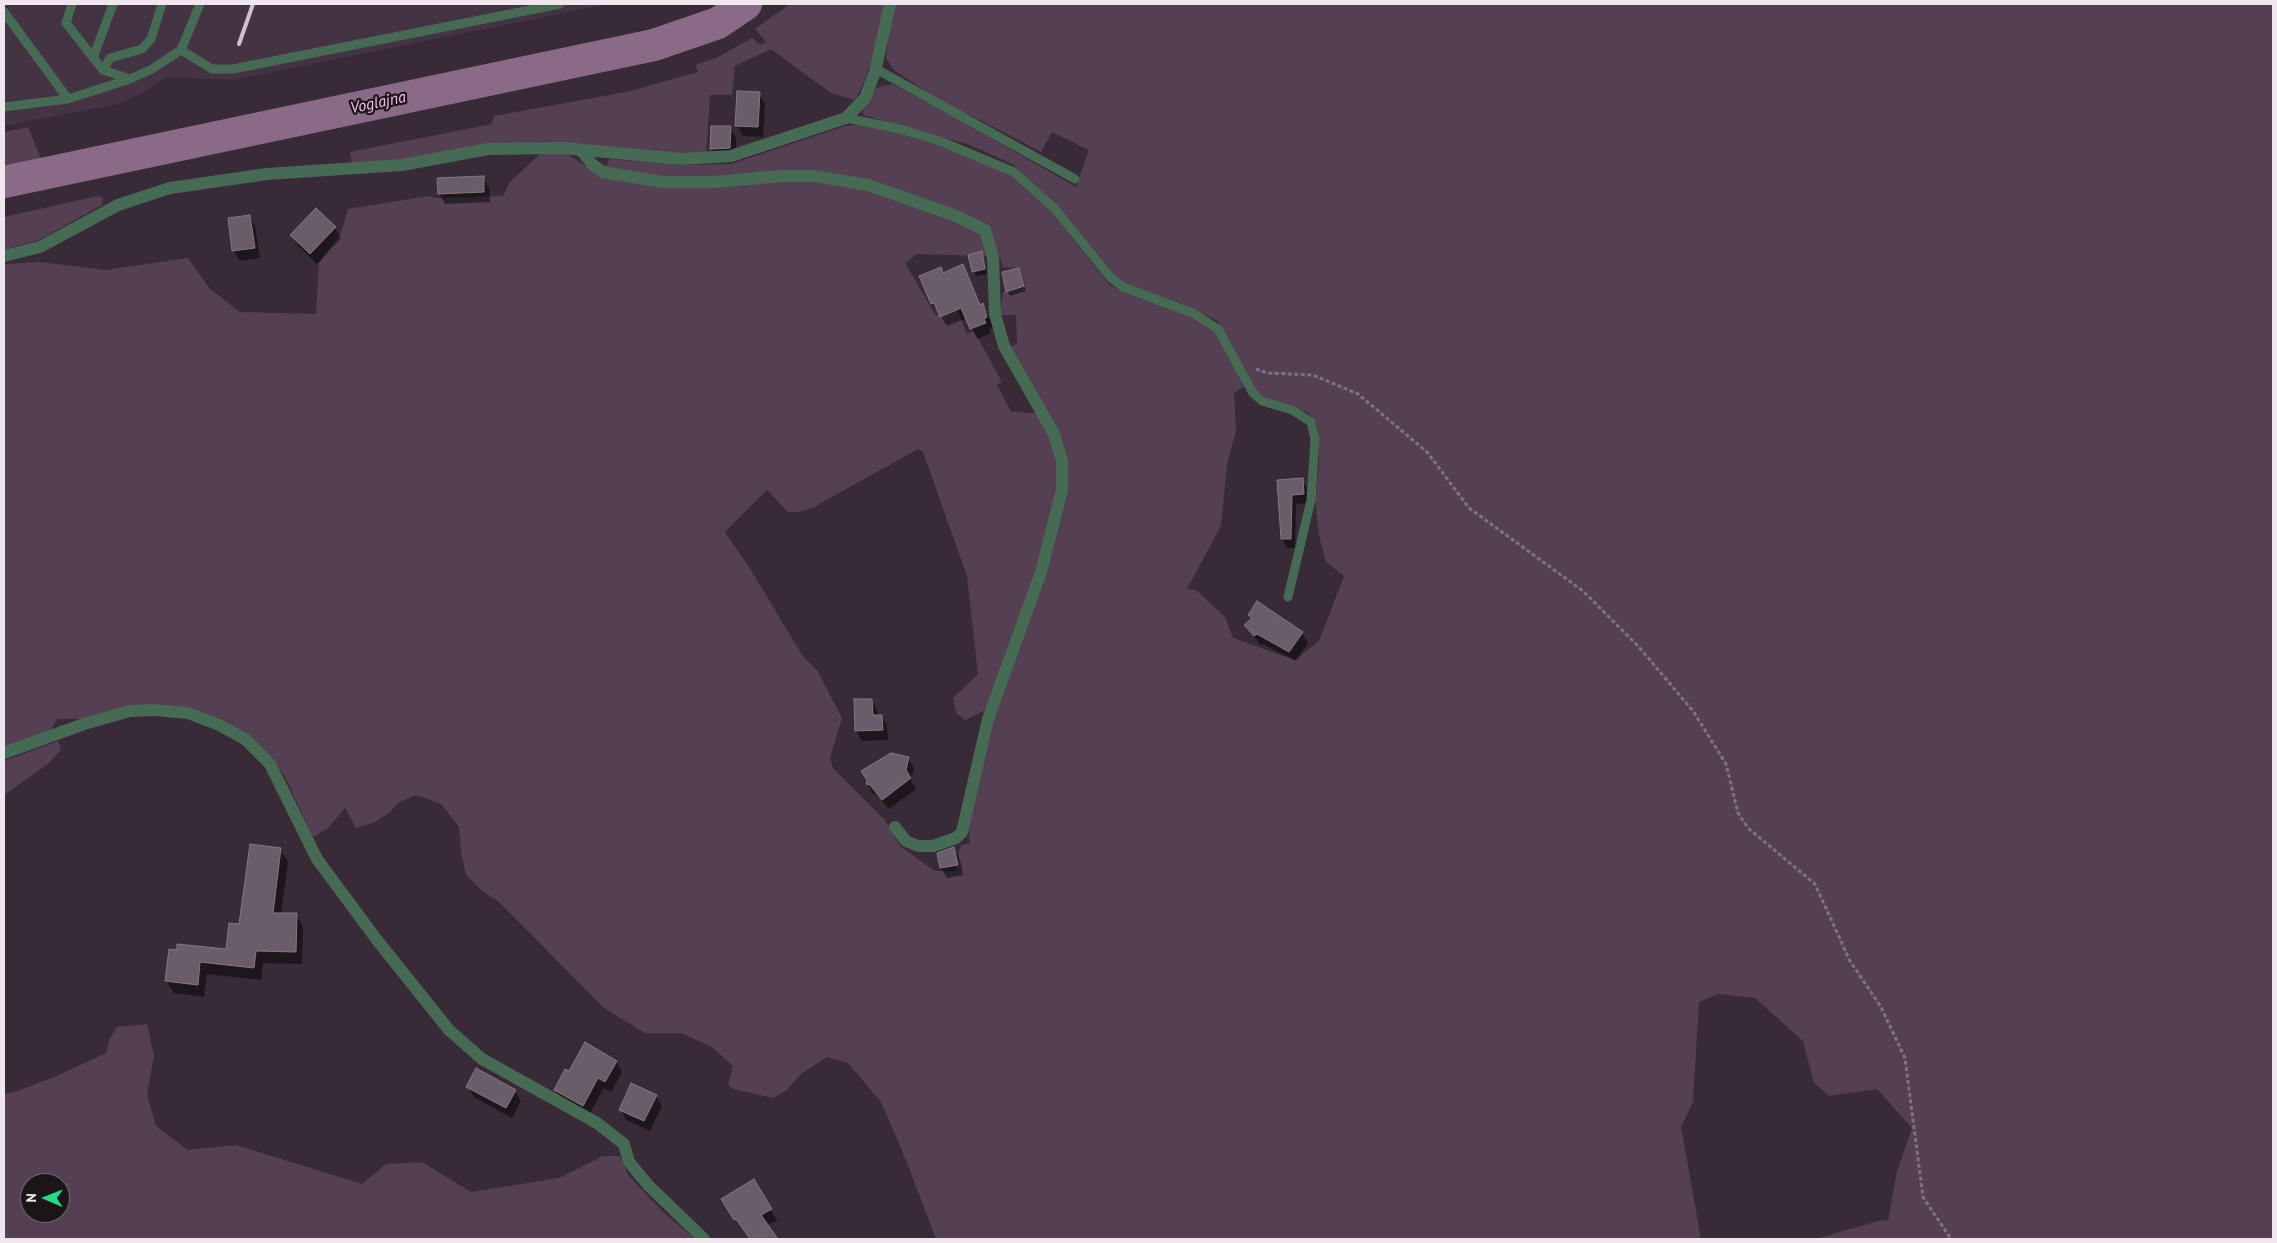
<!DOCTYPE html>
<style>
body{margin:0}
#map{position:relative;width:2277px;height:1243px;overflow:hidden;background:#382a36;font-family:"PT Sans",sans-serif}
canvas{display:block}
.frame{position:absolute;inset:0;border:5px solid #efe6ee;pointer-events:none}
.north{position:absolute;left:20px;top:1173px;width:50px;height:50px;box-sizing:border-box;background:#1b151a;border:1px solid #70696f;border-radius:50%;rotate:271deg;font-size:14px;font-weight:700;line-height:20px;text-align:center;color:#efe6ee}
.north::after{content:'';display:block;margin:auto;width:18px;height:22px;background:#27d885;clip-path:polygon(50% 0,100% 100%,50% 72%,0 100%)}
</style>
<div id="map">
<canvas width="2277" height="1243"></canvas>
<div class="frame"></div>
<div class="north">N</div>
</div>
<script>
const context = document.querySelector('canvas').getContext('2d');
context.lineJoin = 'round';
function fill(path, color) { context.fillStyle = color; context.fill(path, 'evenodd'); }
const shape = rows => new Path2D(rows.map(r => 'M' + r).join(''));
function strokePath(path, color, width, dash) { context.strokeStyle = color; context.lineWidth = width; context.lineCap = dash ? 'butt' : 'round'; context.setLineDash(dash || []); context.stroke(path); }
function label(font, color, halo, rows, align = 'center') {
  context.font = font + ' "PT Sans",sans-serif'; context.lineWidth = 4.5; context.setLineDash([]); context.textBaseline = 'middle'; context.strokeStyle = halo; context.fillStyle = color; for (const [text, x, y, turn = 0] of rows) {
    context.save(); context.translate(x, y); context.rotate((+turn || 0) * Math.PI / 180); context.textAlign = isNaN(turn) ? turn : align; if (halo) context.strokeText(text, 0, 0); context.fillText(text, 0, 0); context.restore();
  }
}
fill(shape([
 [4,4,608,4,233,80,166,77,145,92,118,104,4,126]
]), '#443342');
fill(shape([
 [790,4,885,4,874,54,865,80,855,100,831,93,771,49,735,66,732,95,710,95,706,156,563,144,352,166,350,152,492,124,494,116,631,91,698,72,695,65,716,58,752,38,761,45,766,42,755,29],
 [893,4,2273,4,2273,1239,1815,1239,1882,1220,1888,1221,1897,1171,1912,1128,1877,1089,1829,1096,1814,1083,1803,1041,1755,998,1718,994,1699,1002,1693,1102,1681,1127,1701,1239,936,1239,906,1160,881,1102,848,1063,827,1057,801,1074,787,1090,773,1098,733,1089,728,1084,733,1066,712,1047,681,1033,645,1033,604,1008,499,902,481,890,466,875,461,852,459,827,441,804,416,795,398,803,389,813,373,823,356,828,345,808,327,829,313,837,286,779,273,758,248,736,224,721,185,709,134,708,90,719,57,719,49,733,4,747,4,264,40,262,105,270,188,258,210,289,240,312,316,314,319,263,341,233,348,209,428,196,437,198,503,196,510,182,541,153,567,154,600,175,662,185,714,187,781,180,814,180,882,193,951,217,982,233,988,256,917,254,905,263,936,316,957,309,967,334,974,331,1002,382,997,385,1011,412,1038,413,1049,433,1060,462,1059,489,1042,558,986,710,965,720,956,713,953,698,978,674,967,576,923,452,918,449,814,507,799,512,788,512,767,490,725,532,749,567,802,655,817,670,842,718,830,758,833,768,885,820,900,846,935,871,956,871,960,846,970,843,968,825,991,720,1045,573,1066,492,1067,463,1062,443,1049,414,1011,346,1017,344,1016,315,1000,315,1003,292,1025,285,1020,268,1003,267,989,228,958,210,868,180,811,170,793,170,713,179,662,178,610,171,606,168,609,159,682,165,731,164,845,126,857,125,915,135,996,165,1023,183,1041,199,1110,285,1128,294,1183,312,1201,320,1217,334,1229,352,1244,387,1234,393,1236,431,1227,464,1221,526,1187,589,1196,590,1225,617,1233,638,1295,660,1319,641,1344,576,1326,562,1319,536,1315,500,1319,466,1319,436,1316,422,1307,412,1268,400,1257,392,1218,321,1178,302,1134,288,1115,277,1062,212,1045,194,1012,164,970,145,863,115,862,108,876,88,892,84,958,119,1076,187,1089,150,1052,132,1041,152,982,121,945,104,894,70,886,58],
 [28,127,41,159,4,167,4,132],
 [98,196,103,198,102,205,39,240,4,250,4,217],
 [58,741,61,750,48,764,4,795,4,761],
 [147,1024,154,1056,147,1095,156,1126,188,1150,236,1145,362,1184,386,1164,422,1162,471,1192,559,1178,603,1156,620,1156,628,1175,665,1214,695,1239,4,1239,4,1094,15,1092,54,1077,106,1053,110,1038,117,1027],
 [30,1183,60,1183,60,1213,30,1213]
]), '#544052');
fill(shape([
 [759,94,765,104,763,137,743,136,737,126],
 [730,128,736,138,736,158,718,159,712,149],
 [483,177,489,188,490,202,445,204,439,193],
 [249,216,255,226,260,258,240,261,234,251,229,219],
 [335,228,341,238,317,264,298,246,292,235],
 [981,253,987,274,976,276,970,255],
 [962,266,981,306,983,305,992,323,993,328,989,329,991,333,977,339,967,318,947,326,932,303,943,274],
 [1018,270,1026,291,1010,296,1007,291],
 [1302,480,1307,488,1309,503,1296,504,1295,548,1287,548,1282,539,1278,482],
 [1249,615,1302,633,1308,643,1296,661,1263,644,1261,645,1246,626,1252,620],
 [871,700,877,710,878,716,881,716,887,726,888,740,862,741,856,731],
 [908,758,914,768,911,781,916,789,889,809,877,795,873,794,867,784],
 [280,849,288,862,281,914,296,914,303,927,302,964,263,963,261,980,207,974,204,997,174,993,166,981,170,951,227,951],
 [954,849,960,859,963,875,947,878,941,868,938,854],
 [616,1062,622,1072,611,1092,604,1088,589,1115,561,1100,555,1090],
 [468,1087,515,1091,521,1101,512,1118,474,1097],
 [656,1096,662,1106,650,1131,626,1120,620,1109],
 [753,1181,777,1220,767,1226,776,1239,750,1239,728,1209]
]), '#0007');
strokePath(shape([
 [4,182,654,45,718,23,746,4]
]), '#8b6a87', 32);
const building = shape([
 [737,91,760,92,758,127,735,126,737,91],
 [711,126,731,126,730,148,710,149,711,126],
 [484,176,484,192,438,194,437,178,484,176],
 [316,208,336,227,310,254,290,235,316,208],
 [250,215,255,248,232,251,228,218,250,215],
 [982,251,985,269,972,272,968,255,982,251],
 [963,264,980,305,983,303,987,317,984,319,986,323,970,329,961,308,940,317,934,303,931,304,919,276,941,267,943,273,963,264],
 [1019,268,1024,286,1006,292,1002,272,1019,268],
 [1303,478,1304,494,1292,495,1291,539,1281,539,1277,480,1303,478],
 [1257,601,1303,632,1289,652,1257,634,1254,636,1244,625,1252,618,1248,615,1257,601],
 [854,699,872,699,873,715,882,715,883,730,855,731,854,699],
 [891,753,909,757,906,770,911,778,882,800,870,785,866,784,867,780,861,771,891,753],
 [250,844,281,848,273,913,297,913,296,952,256,951,254,968,200,962,198,985,165,981,169,949,177,950,177,944,226,949,229,923,239,924,250,844],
 [954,847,958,865,940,868,937,853,954,847],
 [585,1042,617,1061,605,1082,598,1078,583,1106,554,1090,565,1069,569,1071,585,1042],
 [476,1068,516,1090,506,1108,466,1087,476,1068],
 [631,1083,657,1095,644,1121,619,1110,631,1083],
 [754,1179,772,1209,761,1215,778,1239,750,1239,736,1219,734,1220,721,1199,754,1179]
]);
fill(building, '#6b5c69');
strokePath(building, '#877785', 1);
strokePath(shape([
 [1256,369,1267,373,1313,375,1358,394,1427,452,1469,508,1583,591,1638,646,1693,711,1726,764,1738,813,1748,828,1815,884,1850,961,1881,1007,1905,1058,1923,1197,1951,1239]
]), '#7f737d', 3, [4, 2.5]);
strokePath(shape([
 [72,4,66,23,103,70,130,79],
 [4,12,68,99],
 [181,50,212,69,233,69,560,4],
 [93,58,113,4],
 [876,69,1075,179],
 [103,70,110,58,142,49,151,39,162,4],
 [4,107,68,99,130,79,152,69,181,50,200,4],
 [846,118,900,129,940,141,1014,172,1054,208,1111,278,1123,287,1193,313,1218,329,1253,393,1262,401,1292,410,1311,422,1315,439,1311,500,1288,597]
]), '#476a54', 9);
strokePath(shape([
 [581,150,593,165,603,172,662,182,714,182,782,176,814,176,868,185,954,215,985,230,993,257,995,314,1004,346,1054,434,1062,461,1062,490,1041,572,988,719,962,832,956,838,933,846,918,846,906,841,895,827],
 [4,256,40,247,118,205,170,188,267,174,402,165,488,149,563,148,681,159,731,156,846,118,865,98,875,72,890,4],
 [4,753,84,724,130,711,154,710,188,713,219,725,245,739,270,764,317,859,377,940,449,1030,482,1059,597,1123,624,1144,629,1162,648,1185,704,1239]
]), '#476a54', 12);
strokePath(shape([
 [239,44,253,4]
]), '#ccc2cb', 4);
label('italic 16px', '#f7c0f1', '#1b151a', [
 ["Voglajna",378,103,-12]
]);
</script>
